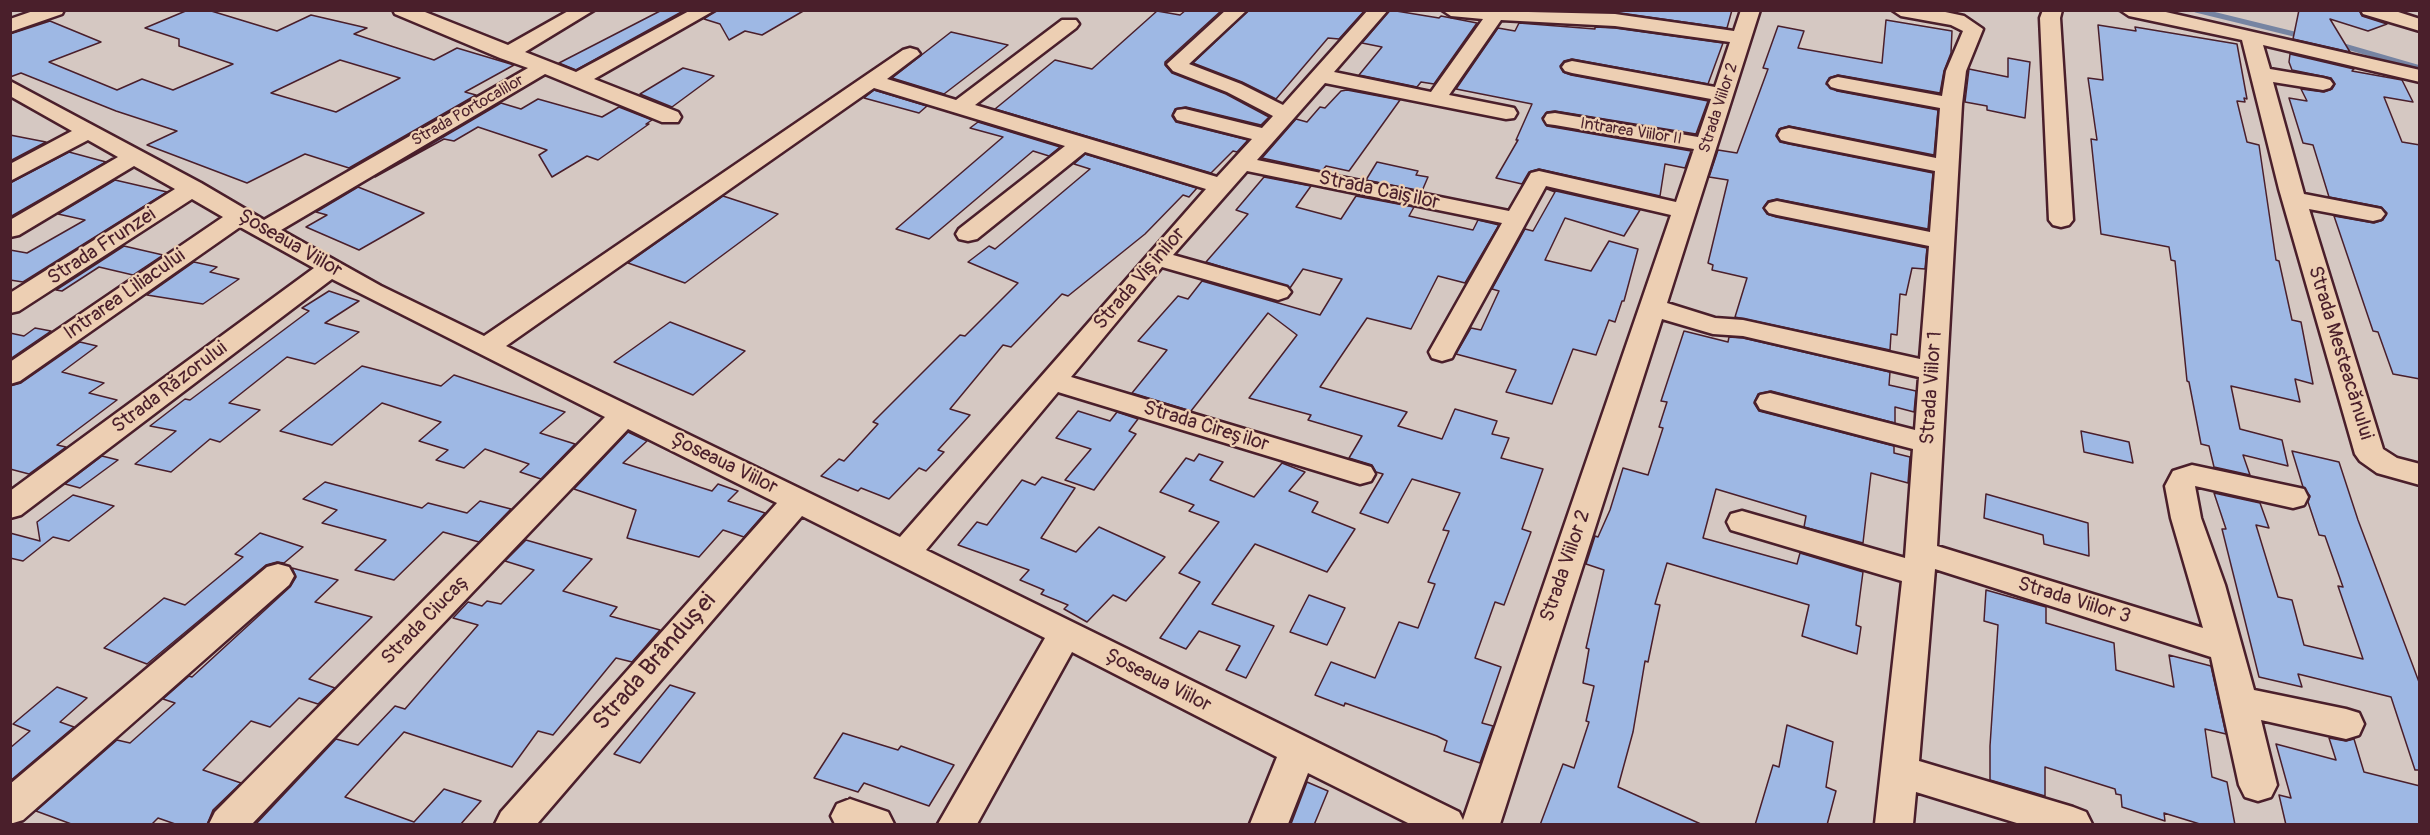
<!DOCTYPE html>
<meta charset="utf-8">
<style>
body{margin:0}
#map{position:relative;width:2430px;height:835px;overflow:hidden;background:#d5c8c2;font-family:Pangolin,sans-serif}
canvas{display:block}
.frame{position:absolute;inset:0;border:12px solid #4a1f2b;pointer-events:none}
</style>
<div id="map">
<canvas width="2430" height="835"></canvas>
<div class="frame"></div>
</div>
<script>
const context = document.querySelector('canvas').getContext('2d');
context.lineJoin = 'round';
const shape = rows => new Path2D(rows.map(r => 'M' + r).join(''));
function strokePath(path, color, width, dash) { context.strokeStyle = color; context.lineWidth = width; context.lineCap = dash ? 'butt' : 'round'; context.setLineDash(dash || []); context.stroke(path); }
function fill(path, color) { context.fillStyle = color; context.fill(path, 'evenodd'); }
function label(font, color, halo, rows, align = 'center') {
  context.font = font + ' Pangolin,sans-serif'; context.lineWidth = 4.5; context.setLineDash([]); context.textBaseline = 'middle'; context.strokeStyle = halo; context.fillStyle = color; for (const [text, x, y, turn = 0] of rows) {
    context.save(); context.translate(x, y); context.rotate((+turn || 0) * Math.PI / 180); context.textAlign = isNaN(turn) ? turn : align; if (halo) context.strokeText(text, 0, 0); context.fillText(text, 0, 0); context.restore();
  }
}
strokePath(shape([
 [2196,10,2302,36],
 [2337,44,2420,68]
]), '#7684a2', 5);
const building = shape([
 [188,10,208,10,277,31,311,15,367,28,354,34,434,60,457,48,514,65,465,92,476,95,349,168,305,154,247,183,147,145,177,131,116,111,21,73,10,77,10,34,50,21,101,42,49,62,117,90,142,79,173,90,233,64,179,46,179,39,145,28,188,10],
 [340,60,400,78,336,112,271,93,340,60],
 [662,10,685,10,576,70,559,63,662,10],
 [717,10,805,10,762,35,745,31,729,40,720,24,704,19,717,10],
 [1186,10,1222,10,1165,62,1165,65,1172,73,1226,94,1269,117,1261,125,1186,107,1175,109,1172,116,1176,122,1248,140,1237,152,1233,151,1211,173,995,109,1055,60,1092,69,1157,11,1180,15,1186,10],
 [1249,10,1365,10,1339,39,1328,38,1276,99,1242,82,1193,63,1249,10],
 [1390,10,1439,18,1441,16,1477,23,1434,84,1421,82,1417,87,1359,75,1382,47,1362,43,1390,10],
 [1596,10,1732,10,1727,28,1596,10],
 [2299,10,2359,10,2362,16,2387,24,2368,31,2330,19,2350,52,2293,39,2299,10],
 [1886,20,1952,31,1951,53,1944,71,1940,93,1838,75,1829,78,1826,84,1837,91,1938,110,1934,155,1789,126,1779,129,1776,136,1780,142,1789,144,1933,173,1928,229,1777,199,1768,201,1763,208,1767,214,1776,217,1927,248,1925,269,1912,268,1906,295,1900,294,1897,335,1891,334,1890,350,1735,317,1747,278,1712,270,1713,265,1708,263,1728,180,1709,177,1718,150,1737,153,1768,69,1763,68,1778,26,1804,31,1798,48,1882,63,1886,20],
 [1519,23,1595,29,1595,27,1615,28,1723,43,1708,84,1572,59,1564,61,1560,66,1563,72,1571,75,1708,101,1696,134,1555,111,1547,112,1542,118,1547,126,1691,151,1685,168,1665,164,1660,196,1539,169,1529,172,1522,184,1496,178,1518,140,1516,140,1532,104,1456,89,1498,28,1515,31,1519,23],
 [2098,25,2136,31,2135,27,2237,44,2247,99,2244,98,2245,102,2237,101,2247,142,2259,145,2276,260,2279,261,2292,320,2301,322,2313,384,2295,379,2300,402,2231,386,2240,429,2282,440,2288,466,2243,455,2250,475,2214,467,2209,446,2201,444,2189,382,2187,381,2175,261,2171,260,2169,247,2101,234,2091,139,2097,140,2088,78,2103,80,2098,25],
 [951,32,1008,45,944,94,892,78,951,32],
 [2290,54,2354,69,2352,71,2402,80,2413,102,2384,97,2402,142,2420,145,2420,379,2393,374,2378,332,2373,331,2334,216,2374,223,2383,220,2387,213,2381,207,2329,197,2313,145,2303,143,2289,98,2307,101,2301,89,2324,92,2332,89,2335,84,2331,78,2292,70,2289,62,2290,54],
 [2008,58,2030,62,2025,118,1987,110,1987,106,1965,102,1969,69,2008,77,2008,58],
 [683,68,714,76,672,107,640,94,683,68],
 [874,90,927,106,919,113,864,98,874,90],
 [1347,90,1400,100,1349,171,1326,166,1322,171,1262,158,1296,119,1307,122,1320,107,1325,108,1341,91,1347,90],
 [538,99,602,117,619,107,652,120,646,124,649,124,598,160,587,156,552,177,539,155,547,150,478,127,454,141,444,139,375,177,501,103,521,109,538,99],
 [978,122,1060,147,1049,156,1033,151,929,239,896,229,1003,137,970,128,978,122],
 [10,135,46,142,10,161,10,135],
 [69,152,106,162,10,217,10,183,69,152],
 [1085,154,1197,188,1189,197,1183,195,1145,234,1068,296,1062,294,1011,347,1003,345,950,409,970,415,938,450,944,452,926,471,919,468,889,499,861,488,858,491,821,476,839,459,844,461,878,424,873,422,960,335,965,336,1018,283,968,262,989,246,995,249,1090,169,1074,164,1085,154],
 [1377,162,1418,171,1416,175,1428,177,1422,191,1366,180,1377,162],
 [1264,177,1311,186,1296,207,1341,219,1356,196,1414,207,1409,216,1473,230,1478,220,1499,225,1465,283,1438,276,1411,329,1367,318,1320,387,1407,412,1398,426,1442,439,1455,409,1497,421,1492,434,1509,438,1501,458,1543,469,1522,529,1531,532,1504,605,1495,602,1475,658,1501,667,1482,723,1493,726,1480,763,1444,751,1447,741,1437,736,1345,703,1344,706,1315,695,1331,662,1375,678,1399,622,1418,628,1435,584,1428,582,1449,531,1443,530,1460,493,1412,479,1388,523,1360,513,1383,474,1376,472,1372,465,1349,458,1362,436,1308,420,1311,415,1249,398,1297,335,1268,313,1191,411,1132,393,1167,350,1138,341,1178,296,1188,299,1202,281,1320,315,1342,279,1303,269,1290,288,1206,262,1248,214,1236,210,1264,177],
 [115,180,167,192,23,282,10,280,10,250,27,253,85,220,58,214,115,180],
 [358,187,424,213,359,250,306,227,327,215,316,212,358,187],
 [1547,189,1640,210,1624,236,1565,218,1545,260,1591,271,1609,241,1638,249,1624,301,1622,301,1615,322,1609,320,1596,355,1573,349,1552,404,1506,392,1516,370,1456,354,1471,328,1481,330,1499,291,1492,289,1525,229,1533,231,1555,192,1547,189],
 [723,196,778,214,685,283,628,263,723,196],
 [124,246,163,255,133,275,99,267,62,291,56,290,124,246],
 [194,262,217,267,210,272,239,279,203,304,147,295,194,262],
 [329,291,359,301,325,323,359,332,315,364,287,357,229,403,260,410,220,442,210,439,171,472,135,464,176,431,150,426,185,399,190,400,309,311,302,308,329,291],
 [670,322,745,351,693,395,614,362,670,322],
 [35,328,51,331,10,359,10,333,24,336,35,328],
 [1684,331,1728,342,1729,337,1743,338,1890,372,1889,385,1916,391,1914,412,1895,407,1895,423,1771,391,1758,394,1754,403,1759,411,1894,446,1894,453,1910,457,1908,483,1871,473,1863,543,1804,527,1806,516,1716,489,1703,538,1797,564,1800,553,1863,572,1856,625,1861,627,1857,654,1802,636,1809,605,1667,563,1655,604,1660,605,1655,628,1648,662,1645,661,1633,732,1618,787,1703,825,1540,825,1563,764,1574,768,1589,722,1586,721,1594,686,1583,683,1589,649,1586,648,1604,570,1586,564,1595,536,1598,537,1610,510,1623,468,1648,475,1663,428,1659,427,1667,402,1661,401,1684,331],
 [80,342,97,346,62,372,104,383,89,393,117,400,57,445,66,447,29,474,10,469,10,386,21,383,80,342],
 [362,366,441,386,454,375,565,412,540,433,575,444,541,479,520,472,529,464,485,449,464,468,436,460,448,450,419,441,441,422,382,403,332,445,280,431,362,366],
 [1078,411,1110,421,1117,412,1138,419,1129,431,1136,434,1094,490,1065,480,1091,449,1056,438,1078,411],
 [2081,431,2129,442,2133,463,2084,452,2081,431],
 [628,432,647,441,623,463,712,491,718,484,738,491,728,501,765,513,744,537,723,530,699,557,627,538,636,510,574,489,628,432],
 [2292,451,2339,462,2358,520,2419,682,2419,770,2415,770,2391,697,2298,674,2302,687,2259,677,2222,529,2226,529,2214,493,2260,503,2269,528,2256,525,2278,597,2292,600,2304,645,2363,659,2338,586,2343,587,2325,536,2319,535,2308,502,2310,496,2303,487,2292,451],
 [1199,454,1223,462,1210,480,1254,497,1282,463,1305,472,1289,491,1318,502,1312,512,1355,529,1327,572,1255,544,1212,604,1274,626,1246,678,1226,670,1240,646,1199,631,1186,649,1160,638,1200,582,1179,573,1219,522,1189,511,1194,505,1160,492,1186,458,1194,461,1199,454],
 [102,456,118,460,80,488,65,484,102,456],
 [1042,477,1075,488,1041,538,1076,552,1099,527,1165,557,1126,601,1113,595,1087,622,1064,609,1068,605,1041,594,1044,590,1020,580,1029,570,958,545,977,522,987,525,1022,480,1035,485,1042,477],
 [325,482,422,508,428,503,467,513,480,501,511,509,479,542,443,532,394,580,355,570,386,540,322,523,337,510,303,499,325,482],
 [1986,494,2088,523,2089,556,2044,544,2043,535,1984,518,1986,494],
 [73,495,114,506,69,541,53,537,23,561,10,558,10,533,40,541,37,522,73,495],
 [260,533,303,547,284,563,277,562,266,565,147,664,104,648,164,598,185,605,243,557,235,554,260,533],
 [526,540,592,559,563,591,617,607,610,616,660,630,632,662,616,658,553,735,538,731,512,767,404,732,345,797,414,822,444,789,481,801,460,825,255,825,336,739,358,745,395,706,405,709,478,625,453,618,468,602,482,606,487,601,501,604,534,570,505,561,526,540],
 [292,568,338,580,315,602,372,617,309,679,335,688,318,704,299,698,270,727,251,721,203,770,241,783,213,810,207,825,178,825,158,818,151,825,74,825,36,811,117,740,130,743,175,703,163,699,189,676,192,677,290,587,296,577,292,568],
 [1986,590,2046,607,2046,623,2114,643,2116,670,2174,687,2169,655,2211,666,2226,734,2205,729,2212,777,2227,782,2235,825,2203,825,2164,813,2165,821,2122,807,2121,795,2116,794,2115,789,2045,767,2045,796,1990,780,1990,746,1998,625,1984,621,1986,590],
 [1309,595,1345,608,1327,645,1290,632,1309,595],
 [670,685,695,693,640,763,614,754,670,685],
 [57,687,87,698,60,722,74,727,10,781,10,748,30,731,13,724,57,687],
 [1787,725,1833,742,1826,787,1836,791,1827,825,1755,825,1773,765,1779,767,1787,725],
 [843,733,898,750,901,746,954,765,929,806,864,783,858,792,814,778,843,733],
 [2329,738,2346,741,2354,739,2364,772,2420,786,2420,825,2286,825,2279,795,2291,798,2276,744,2336,760,2329,738],
 [1307,782,1328,791,1314,825,1293,825,1291,824,1307,782]
]);
fill(building, '#9eb8e4');
strokePath(building, '#4a1f2b', 1.5);
const minor = shape([
 [36,10,64,10,62,14,10,32,10,19,36,10],
 [393,10,420,10,508,45,570,10,594,10,525,52,576,72,691,10,715,10,594,79,678,112,681,117,678,122,662,122,545,74,281,230,381,286,484,336,903,50,910,48,917,50,920,54,887,79,956,100,1062,20,1076,20,1079,24,1076,28,975,105,1217,177,1252,139,1177,120,1174,115,1177,110,1185,109,1262,128,1273,116,1227,92,1173,71,1167,64,1226,10,1247,10,1189,64,1241,84,1283,105,1368,10,1388,10,1334,72,1431,92,1483,19,1451,16,1442,10,1615,14,1734,31,1741,10,1760,10,1667,303,1715,318,1743,320,1920,359,1929,246,1777,215,1769,213,1765,208,1769,203,1777,201,1930,232,1935,171,1789,142,1781,140,1778,135,1781,130,1789,128,1936,158,1940,108,1838,89,1831,87,1828,83,1831,79,1838,77,1942,96,1946,71,1963,31,1951,25,1901,16,1892,10,1936,10,1964,16,1983,29,1966,71,1962,104,1937,546,2203,628,2171,518,2165,486,2173,471,2192,465,2304,489,2308,497,2304,505,2293,508,2195,486,2201,518,2225,585,2254,690,2346,709,2359,713,2364,724,2359,735,2346,739,2261,720,2277,785,2271,797,2258,801,2245,797,2239,785,2211,657,1935,569,1919,761,2073,807,2086,812,2092,824,2020,824,1916,792,1913,824,1875,824,1902,581,1731,530,1727,522,1731,514,1742,511,1905,558,1913,449,1760,409,1756,402,1760,395,1770,393,1915,430,1919,377,1743,336,1713,334,1662,319,1500,824,1410,824,1308,773,1288,824,1250,824,1277,757,1072,652,977,824,938,824,1045,638,802,516,537,824,495,824,501,812,777,503,628,429,252,824,209,824,215,812,605,417,332,279,21,515,10,518,10,491,314,268,240,227,20,381,10,384,10,362,223,217,192,199,19,311,10,313,10,293,175,189,134,166,19,235,10,237,10,220,118,157,88,140,10,181,10,164,72,131,10,96,10,81,201,183,264,220,528,68,500,58,395,14,393,10],
 [1501,20,1615,26,1730,42,1715,87,1572,61,1565,63,1562,67,1565,71,1572,73,1711,99,1698,137,1555,113,1547,114,1544,119,1547,124,1555,125,1694,149,1676,202,1539,171,1531,173,1509,211,1257,160,1325,83,1506,119,1514,118,1517,113,1514,108,1449,95,1501,20],
 [874,88,1065,146,959,229,956,234,959,239,968,241,977,239,1085,152,1206,189,900,537,506,346,874,88],
 [1247,171,1502,223,1429,352,1432,358,1442,361,1452,358,1455,352,1546,186,1671,215,1463,820,1459,812,926,550,1058,392,1360,484,1371,481,1375,474,1371,467,1071,377,1162,267,1278,300,1287,297,1291,292,1287,287,1173,255,1247,171],
 [2043,10,2062,10,2060,18,2073,220,2069,225,2061,227,2053,225,2049,220,2040,18,2043,10],
 [2120,10,2157,10,2420,70,2420,82,2263,45,2270,69,2323,78,2330,80,2333,84,2330,88,2323,90,2273,82,2304,194,2381,209,2385,214,2381,219,2373,221,2309,209,2383,449,2397,458,2420,464,2420,485,2377,473,2360,461,2355,454,2279,189,2242,40,2129,16,2120,10],
 [2361,10,2392,10,2420,19,2420,31,2363,14,2361,10],
 [278,564,289,567,294,576,289,585,23,820,10,824,10,784,267,567,278,564],
 [850,799,888,812,894,824,835,824,831,816,837,804,850,799]
]);
strokePath(minor, '#4a1f2b', 5);
fill(minor, '#edcfb3');
label('16px', '#4a1f2b', '#edcfb3', [
 ["Strada Viilor 2",1719,108,-72],
 ["Strada Portocalilor",468,111,-30],
 ["Intrarea Viilor II",1631,132,9]
]);
label('20px', '#4a1f2b', '#edcfb3', [
 ["Strada Caișilor",1379,191,12],
 ["Șoseaua Viilor",290,244,30],
 ["Strada Frunzei",102,247,-33],
 ["Strada Vișinilor",1140,279,-49],
 ["Intrarea Liliacului",125,295,-35],
 ["Strada Mesteacănului",2340,353,73],
 ["Strada Răzorului",170,388,-37],
 ["Strada Viilor 1",1932,388,-86],
 ["Strada Cireșilor",1206,427,17],
 ["Șoseaua Viilor",724,464,26],
 ["Strada Viilor 2",1566,566,-71],
 ["Strada Viilor 3",2074,601,17],
 ["Strada Ciucaș",426,620,-46],
 ["Șoseaua Viilor",1158,681,27]
]);
label('24px', '#4a1f2b', '#edcfb3', [
 ["Strada Brândușei",655,662,-49]
]);
</script>
